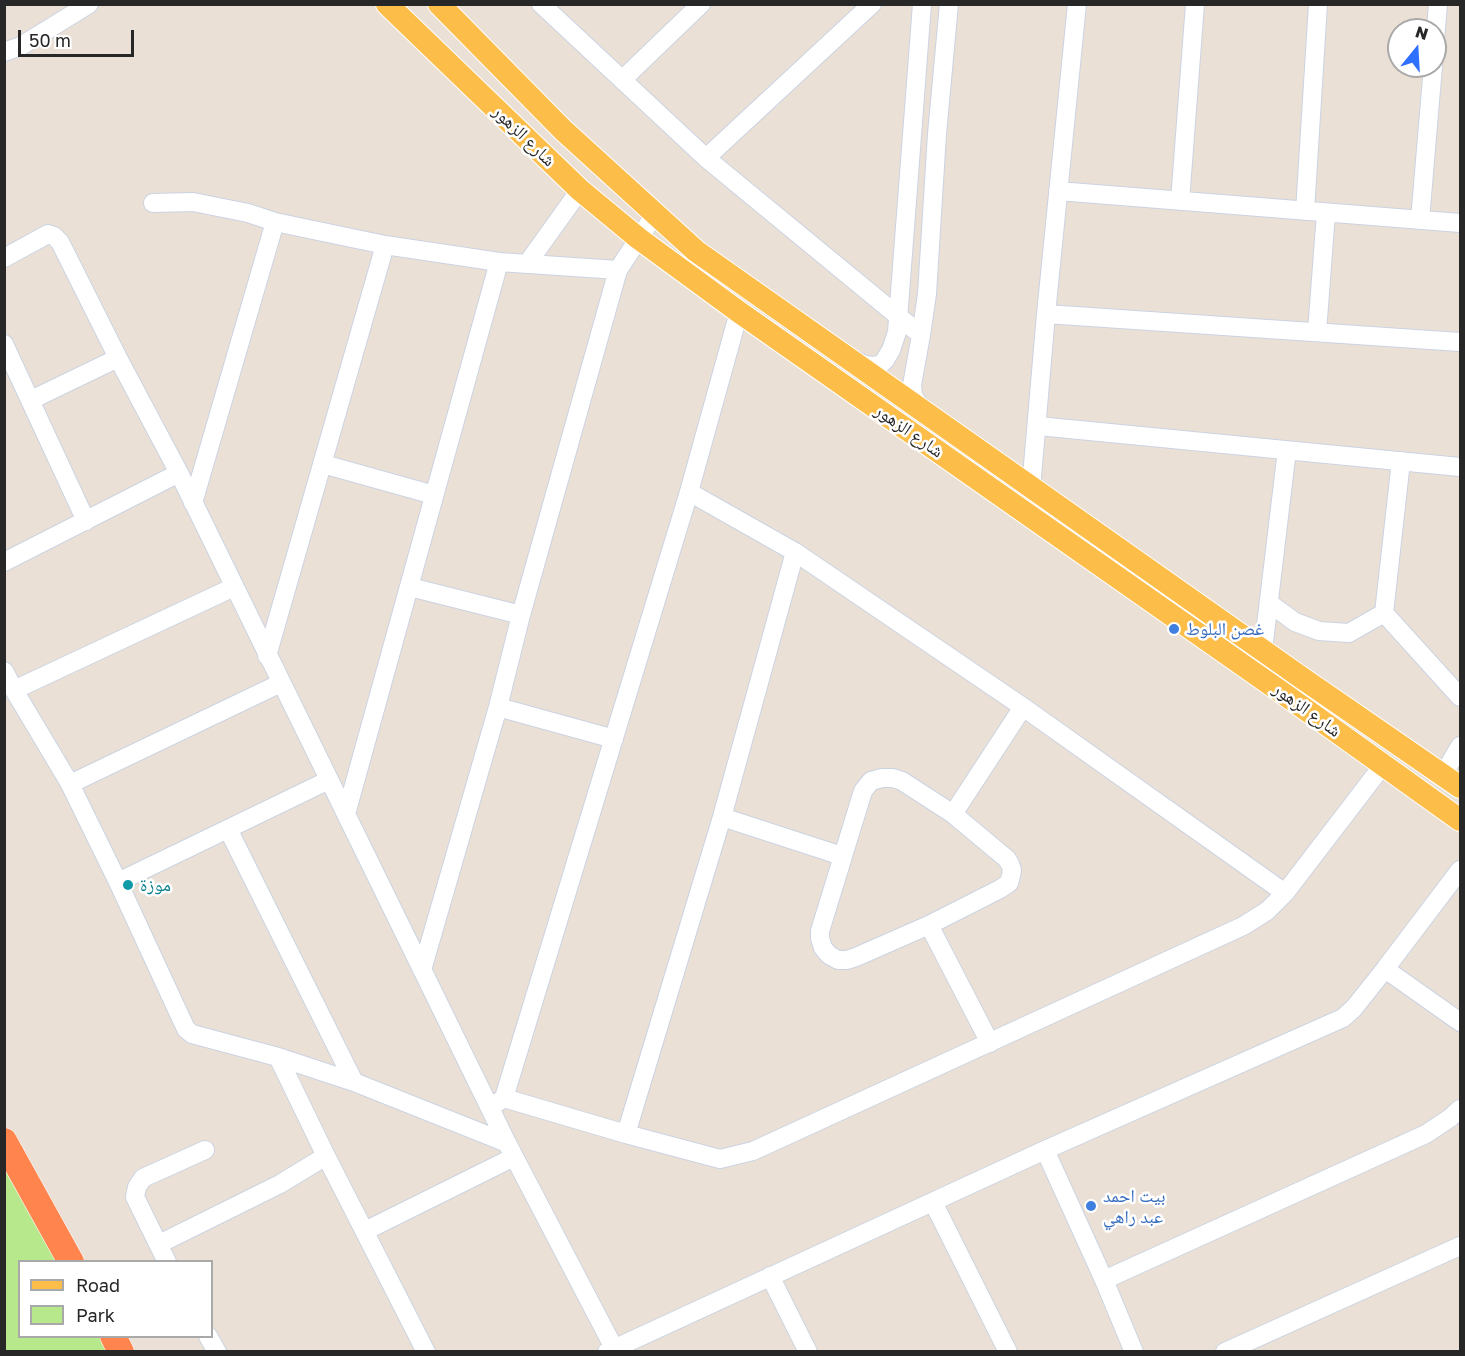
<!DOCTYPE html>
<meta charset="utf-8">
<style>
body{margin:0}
#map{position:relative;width:1465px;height:1356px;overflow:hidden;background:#ebe0d6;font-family:"Golos Text",sans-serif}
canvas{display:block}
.frame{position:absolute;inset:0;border:6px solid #272727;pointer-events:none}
.legend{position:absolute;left:18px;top:1260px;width:195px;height:78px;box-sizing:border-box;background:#fff;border:2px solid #a9a9a9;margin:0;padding:8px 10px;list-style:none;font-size:18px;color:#272727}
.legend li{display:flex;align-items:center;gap:12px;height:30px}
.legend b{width:30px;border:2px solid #a9a9a9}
.north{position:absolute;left:1387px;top:18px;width:60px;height:60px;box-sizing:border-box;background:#fff;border:2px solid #a9a9a9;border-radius:50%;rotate:18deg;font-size:16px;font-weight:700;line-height:24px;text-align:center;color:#272727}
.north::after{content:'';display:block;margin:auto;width:21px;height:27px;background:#3070ff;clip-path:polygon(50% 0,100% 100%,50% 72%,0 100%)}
.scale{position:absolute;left:18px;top:30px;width:116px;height:27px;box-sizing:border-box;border:3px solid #272727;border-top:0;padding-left:8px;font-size:18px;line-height:21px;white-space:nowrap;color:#272727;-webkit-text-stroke:4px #fff;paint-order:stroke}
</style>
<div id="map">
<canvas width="1465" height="1356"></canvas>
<div class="frame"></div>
<ul class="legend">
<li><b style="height:8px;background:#fdbd49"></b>Road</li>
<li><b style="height:16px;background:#b7e88c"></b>Park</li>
</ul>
<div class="north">N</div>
<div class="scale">50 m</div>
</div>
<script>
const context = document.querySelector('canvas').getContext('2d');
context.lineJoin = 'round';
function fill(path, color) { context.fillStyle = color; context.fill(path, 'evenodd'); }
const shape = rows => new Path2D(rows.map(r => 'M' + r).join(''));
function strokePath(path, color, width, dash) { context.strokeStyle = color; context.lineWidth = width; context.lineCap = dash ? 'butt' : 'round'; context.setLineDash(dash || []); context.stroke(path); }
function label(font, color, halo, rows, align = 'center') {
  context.font = font + ' "Golos Text","Noto Naskh Arabic",sans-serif'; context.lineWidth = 5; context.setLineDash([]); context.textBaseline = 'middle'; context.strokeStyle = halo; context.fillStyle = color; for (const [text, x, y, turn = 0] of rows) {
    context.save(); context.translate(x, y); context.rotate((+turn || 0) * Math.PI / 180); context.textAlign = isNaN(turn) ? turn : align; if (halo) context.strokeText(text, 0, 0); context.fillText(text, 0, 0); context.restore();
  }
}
fill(shape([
 [4,1153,65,1261,20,1262,20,1336,106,1337,115,1351,5,1351]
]), '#b7e88c');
const minor = shape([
 [541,4,706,158,921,335],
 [1435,40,1438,4],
 [4,52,21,46,89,4],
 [622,80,701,4],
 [706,158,872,4],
 [1058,191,1460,223],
 [1180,201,1195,4],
 [153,203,193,202,248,213,275,222,385,245,499,262,618,270,655,214],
 [1305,211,1318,4],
 [1420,220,1433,66],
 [4,258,48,234,54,236,60,242,118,358,179,473,507,1143,616,1352],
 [527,264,580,190],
 [1046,314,1460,342],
 [1317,332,1326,213],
 [4,344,86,521],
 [856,361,865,365,874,366,880,365,885,360,891,350,897,332,922,4],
 [31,400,118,358],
 [925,410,918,404,913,395,912,385,921,335,927,294,937,134,949,4],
 [1038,426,1460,467],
 [1401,461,1384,613,1460,697],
 [323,464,434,495],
 [1031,488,1046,314,1077,4],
 [689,492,795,552,1023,707,1285,893],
 [193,503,275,222],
 [4,562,179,473],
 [410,587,521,615],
 [1269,603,1295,622,1319,631,1349,633,1384,613],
 [1263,650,1287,450],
 [267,656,385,245],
 [4,671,14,690,70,784,281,683],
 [14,690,234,587],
 [498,707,614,739],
 [1443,775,1460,746],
 [882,778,893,778,902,781,953,814,1007,859,1010,864,1012,870,1011,876,1009,883,1000,889,929,925,856,957,847,960,838,960,829,955,823,948,820,938,820,931,863,791,871,781,882,778],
 [70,784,118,882,329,780],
 [346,814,499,262],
 [953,814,1023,707],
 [722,817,842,856],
 [228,829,354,1082,507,1143],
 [118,882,186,1029,192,1034,278,1057,354,1082],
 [929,925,990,1043],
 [1385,969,1460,1022],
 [422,970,498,707,521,615,618,270],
 [278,1057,326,1156,426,1352],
 [504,1098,626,1134,720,1159,753,1151,1243,926,1267,911,1285,893,1383,765],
 [494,1105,504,1098,689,492,739,312],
 [626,1134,722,817,795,552],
 [1045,1150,1104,1280,1134,1352],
 [933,1202,1008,1352],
 [365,1231,514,1157],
 [159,1244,280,1184,326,1156],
 [167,1262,135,1197,137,1187,143,1178,205,1150],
 [770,1276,808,1352],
 [1104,1280,1426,1134,1450,1118,1460,1109],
 [208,1336,217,1352],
 [607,1352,1045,1150,1343,1018,1354,1008,1385,969,1460,870],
 [1225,1352,1460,1246]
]);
const major = shape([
 [387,4,580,190,638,238,739,312,1284,694,1460,820],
 [439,4,563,130,696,251,1302,678,1460,787]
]);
const highway = shape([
 [4,1141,71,1262],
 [113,1336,121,1352]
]);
strokePath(minor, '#cbd3e2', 20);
strokePath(major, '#fff', 24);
strokePath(highway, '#fff', 27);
strokePath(minor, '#fff', 18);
strokePath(major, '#fdbd49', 22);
strokePath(highway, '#ff844e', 26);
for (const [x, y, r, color] of [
 [1174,629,6,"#3f7fe0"],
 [128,885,6,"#0f9aa8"],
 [1091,1206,6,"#3f7fe0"]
]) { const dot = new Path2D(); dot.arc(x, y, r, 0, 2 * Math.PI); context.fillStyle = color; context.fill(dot); strokePath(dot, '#fff', 2); }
label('18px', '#272727', '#fff', [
 ["شارع الزهور",524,136,44],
 ["شارع الزهور",909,431,35],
 ["شارع الزهور",1307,710,36]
]);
label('18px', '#366cbe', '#fff', [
 ["غصن البلوط",1186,629],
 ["بيت احمد",1103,1196],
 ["عبد راهي",1103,1217]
], 'left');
label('18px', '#0d838f', '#fff', [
 ["موزة",140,885]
], 'left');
</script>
